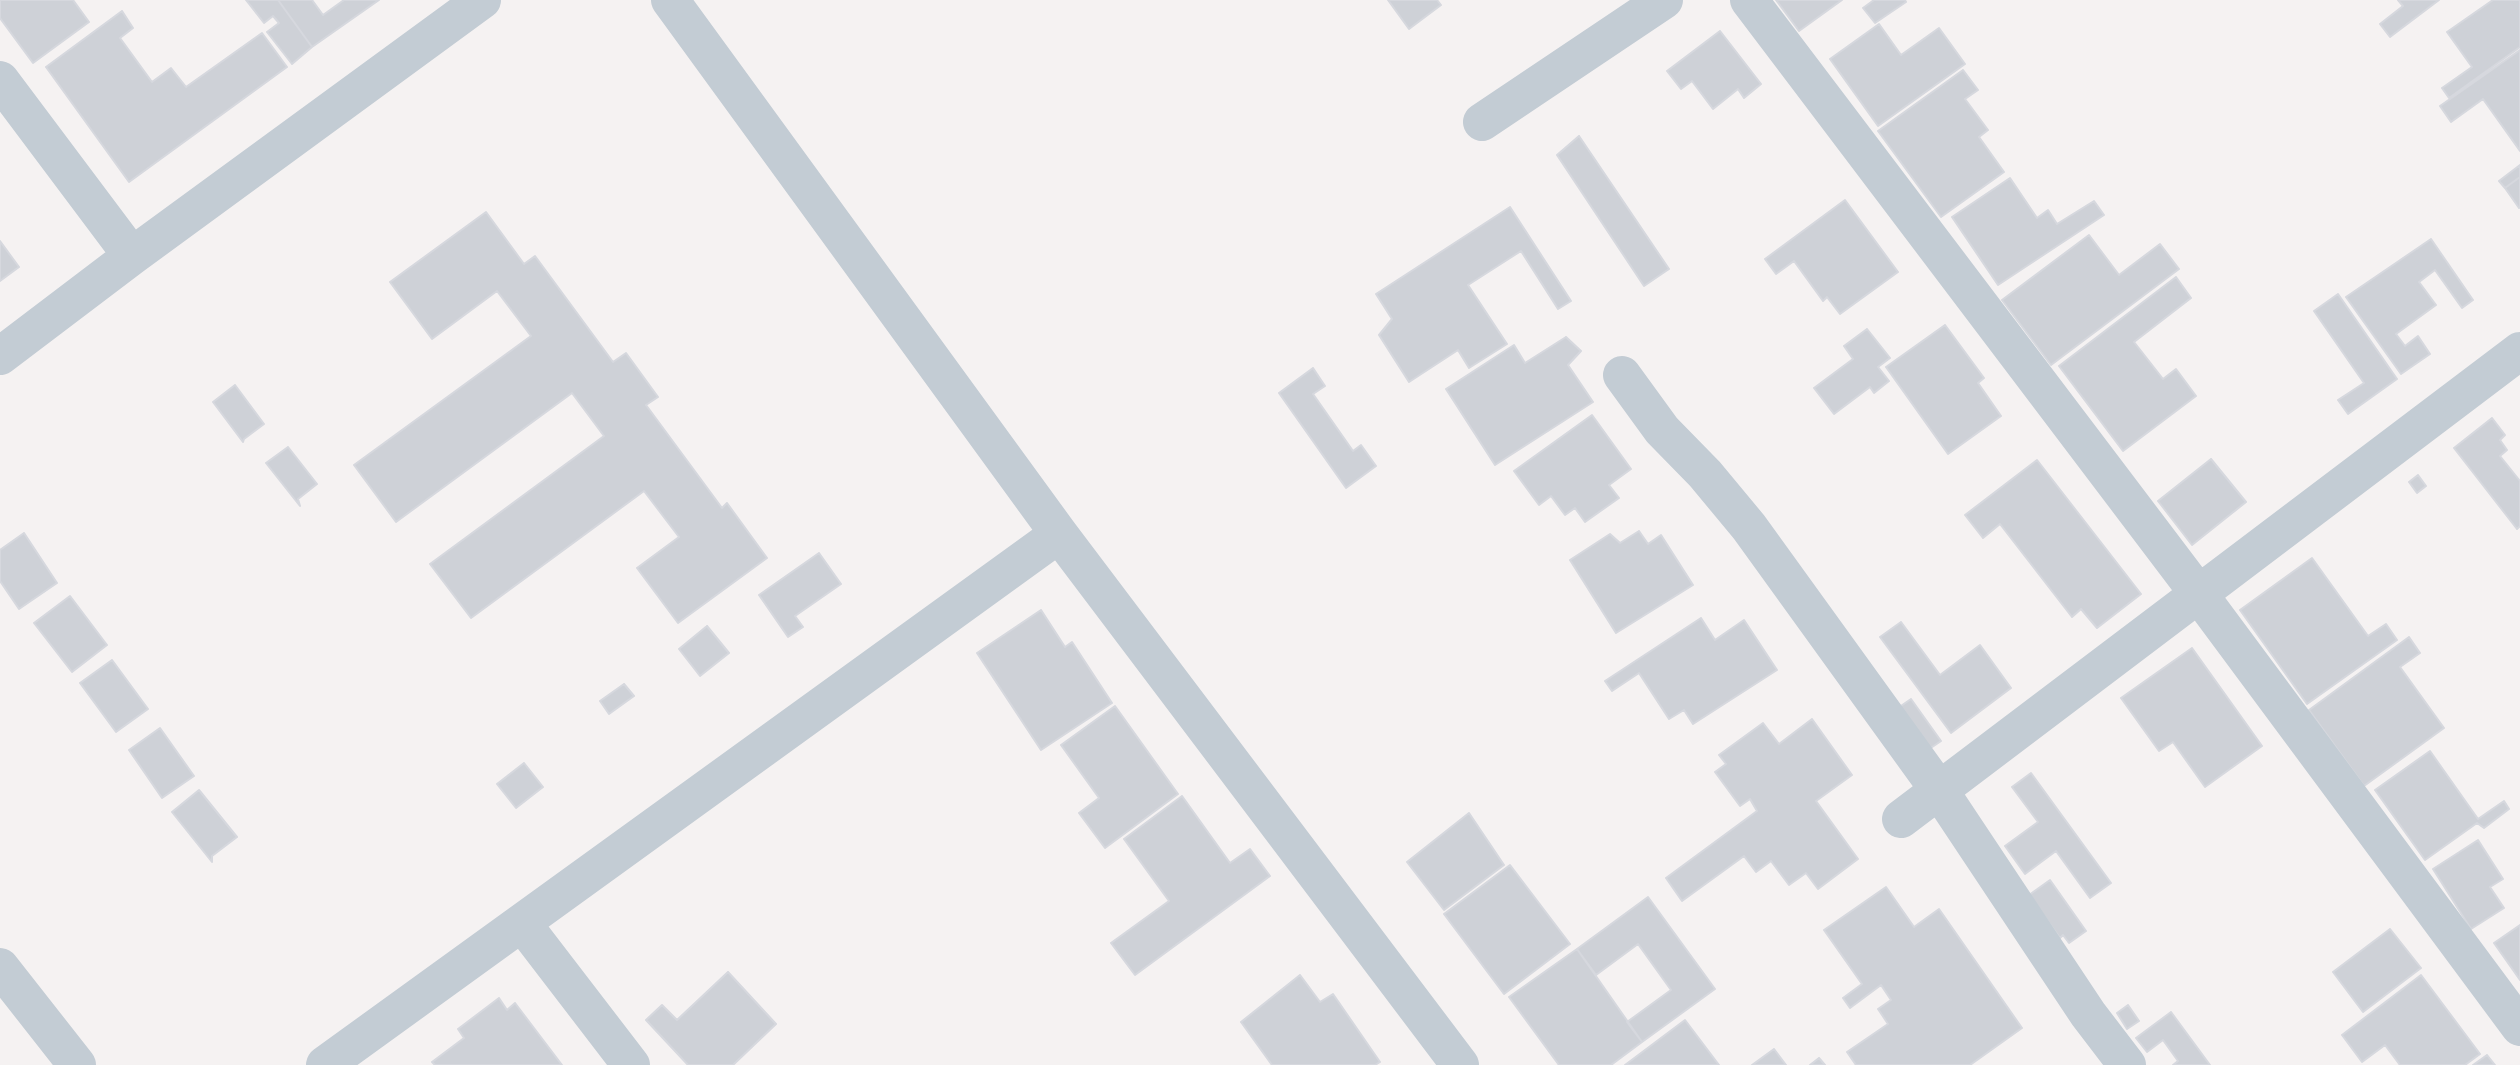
<!DOCTYPE html>
<style>
body{margin:0}
canvas{display:block;background:#f5f2f2}
</style>
<canvas width="2520" height="1065"></canvas>
<script>
const context = document.querySelector('canvas').getContext('2d');
context.lineJoin = 'round';
function fill(path, color) { context.fillStyle = color; context.fill(path, 'evenodd'); }
const shape = rows => new Path2D(rows.map(r => 'M' + r).join(''));
function strokePath(path, color, width, dash) { context.strokeStyle = color; context.lineWidth = width; context.lineCap = dash ? 'butt' : 'round'; context.setLineDash(dash || []); context.stroke(path); }
const building = shape([
 [0,0,73,0,89,22,33,63,0,18,0,0],
 [246,0,278,0,312,47,292,64,267,32,279,23,273,16,264,23,246,0],
 [278,0,312,0,323,15,344,0,379,0,312,47,278,0],
 [1388,0,1437,0,1441,5,1409,29,1388,0],
 [1776,0,1842,0,1799,31,1776,0],
 [1874,0,1905,0,1906,2,1875,23,1863,8,1874,0],
 [2398,0,2439,0,2390,37,2380,24,2403,6,2398,0],
 [2493,0,2520,0,2520,47,2449,98,2442,88,2472,67,2447,32,2493,0],
 [122,11,133,28,120,38,152,82,171,68,186,87,262,33,287,67,129,182,46,67,122,11],
 [1879,24,1901,55,1939,28,1965,64,1878,126,1830,59,1879,24],
 [1720,31,1761,84,1744,98,1738,89,1713,109,1692,81,1681,89,1667,71,1720,31],
 [2520,50,2520,151,2483,99,2451,122,2440,106,2520,50],
 [1963,70,1978,90,1965,99,1988,130,1979,137,2004,172,1941,217,1878,131,1963,70],
 [1579,136,1669,269,1644,286,1557,155,1579,136],
 [2520,165,2520,177,2505,188,2499,181,2520,165],
 [2520,177,2520,207,2519,208,2505,188,2520,177],
 [2010,178,2037,218,2048,210,2057,224,2094,201,2104,215,1998,285,1952,217,2010,178],
 [1845,200,1898,272,1840,314,1827,297,1823,301,1794,261,1776,274,1765,259,1845,200],
 [1510,207,1571,301,1558,309,1521,251,1468,285,1507,344,1469,368,1458,350,1409,382,1379,335,1392,319,1376,294,1510,207],
 [486,212,524,264,535,256,613,362,626,353,658,397,646,405,722,508,727,503,767,558,678,623,637,568,679,537,644,491,471,618,430,564,604,436,572,393,396,522,354,465,531,336,497,291,432,339,390,282,486,212],
 [2089,235,2119,275,2160,244,2179,269,2051,365,2002,300,2089,235],
 [2431,239,2473,300,2462,308,2435,270,2419,282,2436,305,2396,334,2405,346,2418,336,2430,354,2401,374,2346,297,2431,239],
 [0,241,19,267,0,281,0,241],
 [2176,277,2191,298,2134,342,2163,379,2176,369,2196,396,2123,451,2059,366,2176,277],
 [2338,294,2397,379,2348,414,2338,400,2364,383,2314,311,2338,294],
 [1945,325,1984,378,1978,383,2001,416,1948,454,1886,367,1945,325],
 [1867,329,1890,358,1878,367,1889,381,1874,393,1870,387,1834,414,1814,388,1853,359,1844,346,1867,329],
 [1566,337,1581,351,1568,365,1593,402,1495,465,1446,389,1514,345,1525,363,1566,337],
 [1313,368,1325,386,1313,394,1353,451,1361,445,1376,466,1346,488,1279,393,1313,368],
 [235,385,264,424,244,439,243,442,213,402,235,385],
 [1592,415,1631,469,1609,485,1619,498,1585,522,1575,508,1565,515,1551,496,1539,505,1514,471,1592,415],
 [2492,418,2505,435,2500,440,2507,450,2500,456,2520,481,2520,526,2517,529,2454,448,2492,418],
 [288,447,317,484,298,499,300,506,266,463,288,447],
 [2211,459,2246,502,2192,545,2158,501,2211,459],
 [2037,460,2141,594,2097,628,2081,609,2072,617,2000,524,1983,538,1965,515,2037,460],
 [2418,475,2426,486,2417,493,2409,482,2418,475],
 [1639,531,1648,544,1661,535,1693,585,1616,633,1570,560,1610,534,1620,543,1639,531],
 [24,533,57,583,19,609,0,581,0,550,24,533],
 [819,553,841,584,795,616,803,627,788,637,759,595,819,553],
 [2312,558,2368,636,2386,624,2397,640,2307,704,2240,610,2312,558],
 [70,596,107,645,72,672,34,623,70,596],
 [1041,610,1065,647,1072,642,1112,703,1041,750,977,653,1041,610],
 [1701,618,1715,640,1744,620,1777,670,1693,724,1684,710,1669,719,1639,673,1612,691,1605,681,1701,618],
 [1901,622,1940,675,1980,645,2011,688,1951,733,1880,637,1901,622],
 [707,626,729,653,700,676,679,649,707,626],
 [2409,637,2420,653,2400,667,2444,728,2364,786,2309,710,2409,637],
 [2192,648,2262,746,2205,787,2173,742,2159,751,2121,698,2192,648],
 [112,660,148,709,116,732,80,683,112,660],
 [624,684,634,696,609,714,600,701,624,684],
 [1911,699,1941,741,1925,752,1895,710,1911,699],
 [1115,706,1178,794,1105,848,1079,813,1099,798,1061,745,1115,706],
 [1812,719,1852,775,1816,801,1858,859,1818,889,1806,873,1789,885,1771,861,1756,872,1744,856,1682,901,1666,878,1757,811,1750,799,1740,806,1715,772,1726,764,1719,755,1763,723,1779,744,1812,719],
 [160,728,194,776,162,798,129,750,160,728],
 [2430,751,2478,819,2504,801,2509,809,2484,828,2477,823,2425,860,2375,790,2430,751],
 [524,763,543,787,516,808,497,784,524,763],
 [2031,773,2111,883,2090,898,2056,851,2025,874,2005,846,2038,822,2012,787,2031,773],
 [199,790,237,837,212,856,212,862,172,812,199,790],
 [1182,796,1230,863,1250,849,1270,876,1135,975,1111,943,1169,901,1124,839,1182,796],
 [1469,813,1504,865,1444,910,1407,862,1469,813],
 [2478,840,2503,879,2490,887,2504,908,2471,929,2433,869,2478,840],
 [1510,865,1570,944,1504,994,1444,914,1510,865],
 [2050,880,2086,931,2069,943,2063,935,2060,938,2029,895,2050,880],
 [1886,887,1914,927,1939,909,2022,1028,1970,1065,1856,1065,1847,1052,1888,1024,1878,1009,1891,1000,1881,985,1850,1008,1843,998,1862,984,1824,930,1886,887],
 [1648,897,1715,989,1642,1042,1627,1022,1671,990,1638,944,1596,975,1577,949,1648,897],
 [2520,925,2520,980,2494,943,2520,925],
 [2390,929,2421,968,2363,1012,2333,972,2390,929],
 [1577,949,1642,1042,1611,1065,1559,1065,1509,997,1577,949],
 [728,972,776,1024,733,1065,688,1065,646,1020,662,1005,677,1020,728,972],
 [1300,975,1320,1002,1333,994,1380,1062,1375,1065,1272,1065,1241,1022,1300,975],
 [2421,975,2480,1054,2465,1065,2400,1065,2385,1045,2362,1062,2342,1035,2421,975],
 [499,998,507,1010,515,1003,562,1065,435,1065,432,1062,464,1038,458,1029,499,998],
 [2128,1005,2139,1021,2127,1029,2117,1013,2128,1005],
 [2171,1012,2210,1065,2173,1065,2178,1061,2163,1040,2147,1052,2136,1038,2171,1012],
 [1685,1020,1719,1065,1625,1065,1685,1020],
 [1774,1049,1786,1065,1752,1065,1774,1049],
 [2487,1055,2495,1065,2473,1065,2487,1055],
 [1819,1058,1825,1065,1810,1065,1819,1058]
]);
fill(building, '#ced1d7');
strokePath(building, '#d6d8de', 2);
strokePath(shape([
 [670,0,1059,534,1460,1065],
 [1749,0,2198,593,2520,1027],
 [0,80,132,256],
 [1482,122,1664,0],
 [0,356,132,256,482,0],
 [1622,375,1662,430,1705,474,1749,527,1939,790,2088,1014,2127,1065],
 [1901,819,2520,351],
 [522,923,631,1065],
 [0,967,77,1065],
 [325,1065,1059,534]
]), '#c3ccd4', 38);
</script>
